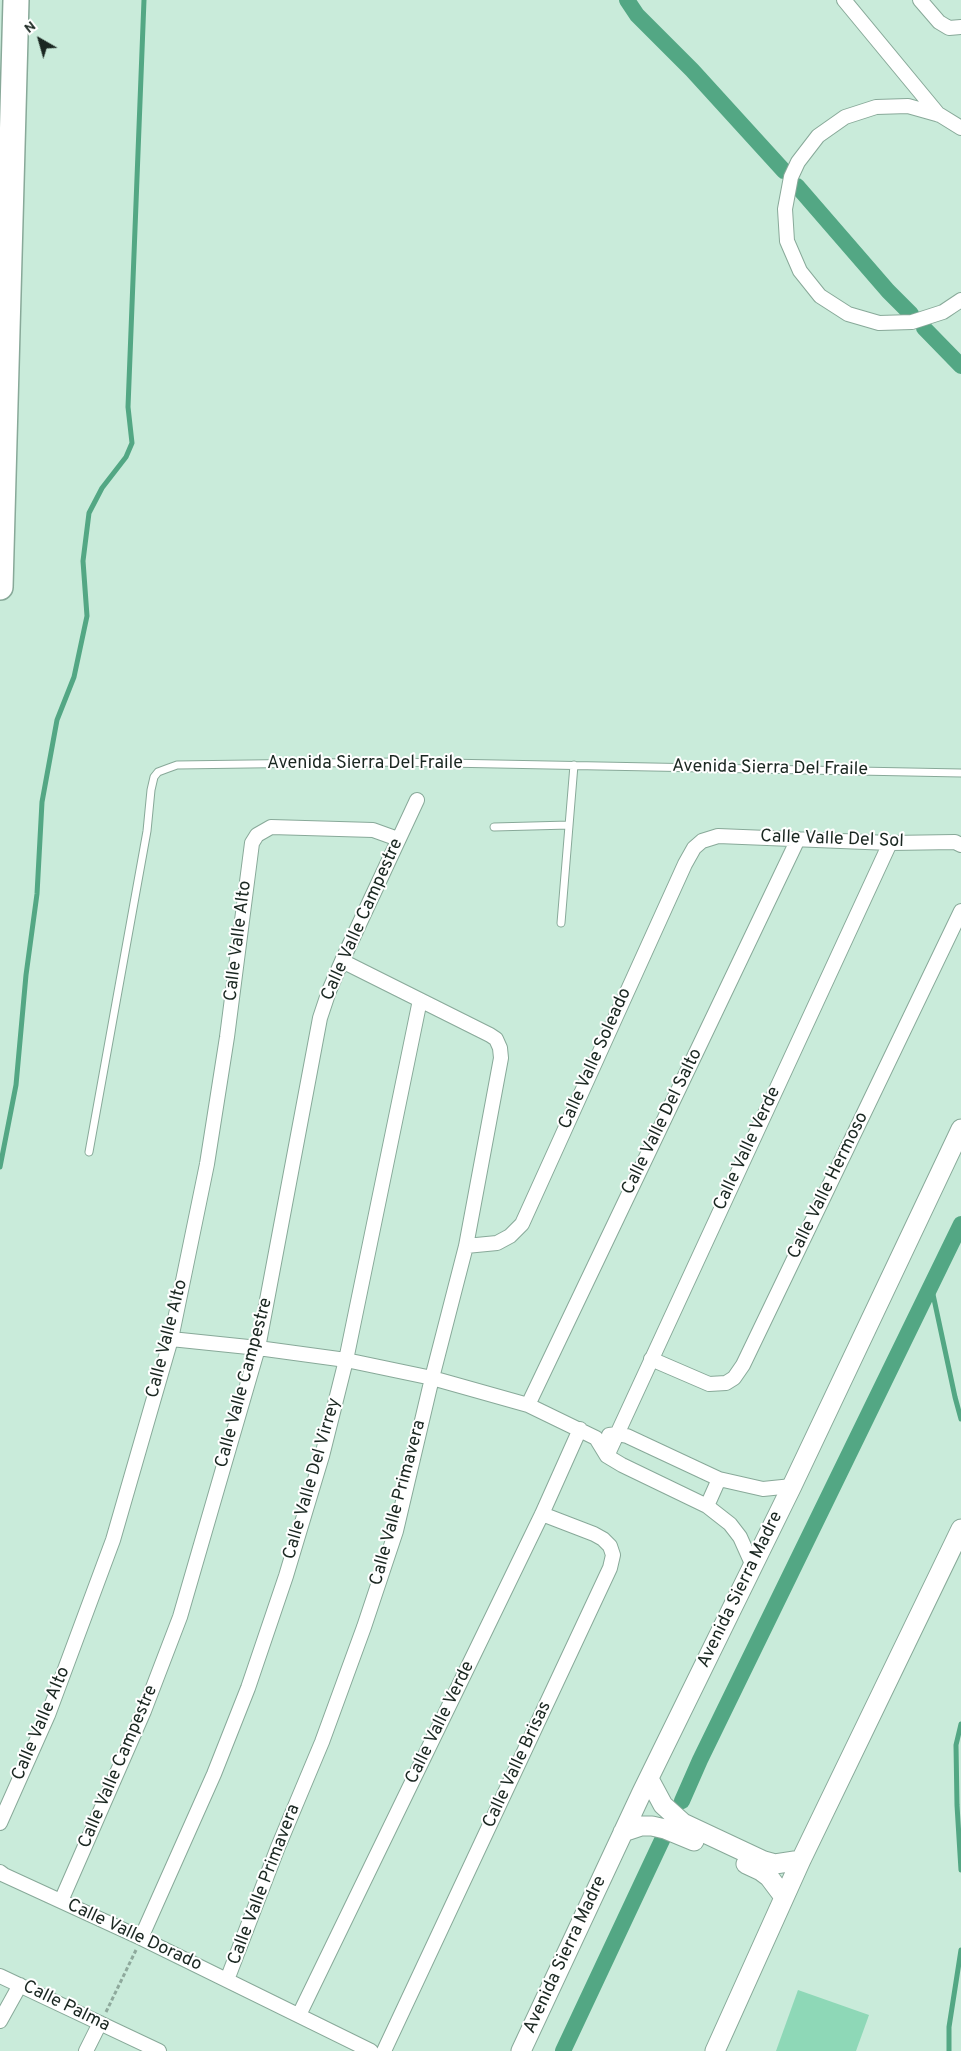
<!DOCTYPE html>
<style>
body{margin:0}
#map{position:relative;width:961px;height:2051px;overflow:hidden;background:#c9ebda;font-family:Overpass,sans-serif}
canvas{display:block}
.north{position:absolute;left:15px;top:15px;width:50px;height:50px;-webkit-text-stroke:4px #fff;paint-order:stroke;rotate:322deg;font-size:14px;font-weight:700;line-height:20px;text-align:center;color:#1a2721}
.north::after{content:'';display:block;margin:auto;width:18px;height:22px;background:#1a2721;clip-path:polygon(50% 0,100% 100%,50% 72%,0 100%)}
</style>
<div id="map">
<canvas width="961" height="2051"></canvas>
<div class="north">N</div>
</div>
<script>
const context = document.querySelector('canvas').getContext('2d');
context.lineJoin = 'round';
function fill(path, color) { context.fillStyle = color; context.fill(path, 'evenodd'); }
const shape = rows => new Path2D(rows.map(r => 'M' + r).join(''));
function strokePath(path, color, width, dash) { context.strokeStyle = color; context.lineWidth = width; context.lineCap = dash ? 'butt' : 'round'; context.setLineDash(dash || []); context.stroke(path); }
function label(font, color, halo, rows, align = 'center') {
  context.font = font + ' Overpass,sans-serif'; context.lineWidth = 4; context.setLineDash([]); context.textBaseline = 'middle'; context.strokeStyle = halo; context.fillStyle = color; for (const [text, x, y, turn = 0] of rows) {
    context.save(); context.translate(x, y); context.rotate((+turn || 0) * Math.PI / 180); context.textAlign = isNaN(turn) ? turn : align; if (halo) context.strokeText(text, 0, 0); context.fillText(text, 0, 0); context.restore();
  }
}
fill(shape([
 [798,1990,869,2015,856,2051,776,2051]
]), '#8ed8b7');
strokePath(shape([
 [0,1167,16,1085,26,975,37,894,42,802,57,720,74,677,87,616,83,561,89,513,102,488,126,457,132,443,128,407,144,0],
 [931,1285,955,1397,961,1419],
 [961,1724,956,1745,957,1805,961,1870],
 [949,2051,949,2027,961,1950]
]), '#53a784', 5);
strokePath(shape([
 [627,0,637,15,692,70,784,171],
 [797,186,888,291,911,314],
 [924,328,961,366],
 [682,1801,700,1760,961,1224],
 [563,2051,663,1838]
]), '#53a784', 16);
const lane = shape([
 [494,827,569,825],
 [561,923,574,765],
 [89,1152,147,831,151,790,154,777,158,772,166,769,177,765,394,762,961,773]
]);
const street = shape([
 [844,0,939,115],
 [920,0,939,22,949,28,961,27],
 [961,128,940,115,908,106,876,107,845,117,818,136,798,162,791,177,785,209,787,241,800,271,820,296,848,314,879,323,912,322,943,312,961,300],
 [466,1246,497,1243,510,1236,522,1224,685,864,694,848,702,841,718,836,890,843,955,842,961,845],
 [171,1339,258,1348,346,1360,432,1378,528,1405,596,1438,607,1456,622,1465,707,1506,730,1524,740,1537,753,1566],
 [651,1359,709,1384,726,1383,734,1378,743,1365,961,911],
 [528,1405,798,839],
 [609,1435,617,1434,627,1436,719,1479,763,1489,792,1486],
 [607,1456,890,843],
 [707,1506,719,1479],
 [0,1823,48,1715,113,1540,171,1339,207,1164,227,1037,252,843,257,835,271,827,373,830,398,839],
 [0,1872,4,1875,141,1938,371,2051],
 [61,1901,144,1711,180,1617,258,1348,320,1018,329,991,342,961,417,800],
 [141,1938,214,1774,248,1688,286,1576,322,1456,346,1360,420,1000],
 [0,1976,159,2051],
 [227,1980,278,1847,322,1742,364,1627,396,1531,432,1378,466,1246,501,1058,500,1048,496,1039,490,1035,342,961],
 [299,2015,542,1514,580,1429],
 [0,2021,20,1985],
 [86,2051,100,2023],
 [384,2051,610,1568,613,1555,610,1546,603,1539,594,1534,542,1514]
]);
const secondary = shape([
 [649,1779,663,1805,683,1823,764,1861,775,1864,801,1860],
 [623,1832,641,1826,652,1826,665,1829,694,1841],
 [746,1864,761,1871,769,1877,784,1897],
 [521,2051,642,1792,792,1486,961,1129],
 [715,2051,801,1860,961,1529]
]);
const highway = shape([
 [0,587,16,0]
]);
strokePath(lane, '#88a999', 9);
strokePath(street, '#88a999', 16);
strokePath(secondary, '#88a999', 21);
strokePath(highway, '#88a999', 28);
strokePath(shape([
 [106,2012,136,1950]
]), '#8ea99c', 3, [4, 2.5]);
strokePath(lane, '#fff', 7);
strokePath(street, '#fff', 14);
strokePath(secondary, '#fff', 19);
strokePath(highway, '#fff', 25);
label('18px', '#1a2721', '#fff', [
 ["Avenida Sierra Del Fraile",365,764],
 ["Avenida Sierra Del Fraile",770,769,1],
 ["Calle Valle Del Sol",832,840,2],
 ["Calle Valle Campestre",363,920,-66],
 ["Calle Valle Alto",239,941,-83],
 ["Calle Valle Soleado",596,1059,-66],
 ["Calle Valle Del Salto",663,1122,-64],
 ["Calle Valle Verde",748,1149,-65],
 ["Calle Valle Hermoso",829,1186,-64],
 ["Calle Valle Alto",168,1339,-76],
 ["Calle Valle Campestre",245,1383,-75],
 ["Calle Valle Del Virrey",313,1479,-74],
 ["Calle Valle Primavera",399,1503,-75],
 ["Avenida Sierra Madre",741,1590,-64],
 ["Calle Valle Verde",441,1723,-64],
 ["Calle Valle Alto",42,1724,-67],
 ["Calle Valle Brisas",518,1765,-65],
 ["Calle Valle Campestre",119,1767,-67],
 ["Calle Valle Primavera",265,1885,-69],
 ["Calle Valle Dorado",134,1936,25],
 ["Avenida Sierra Madre",566,1955,-65],
 ["Calle Palma",66,2007,26]
]);
</script>
